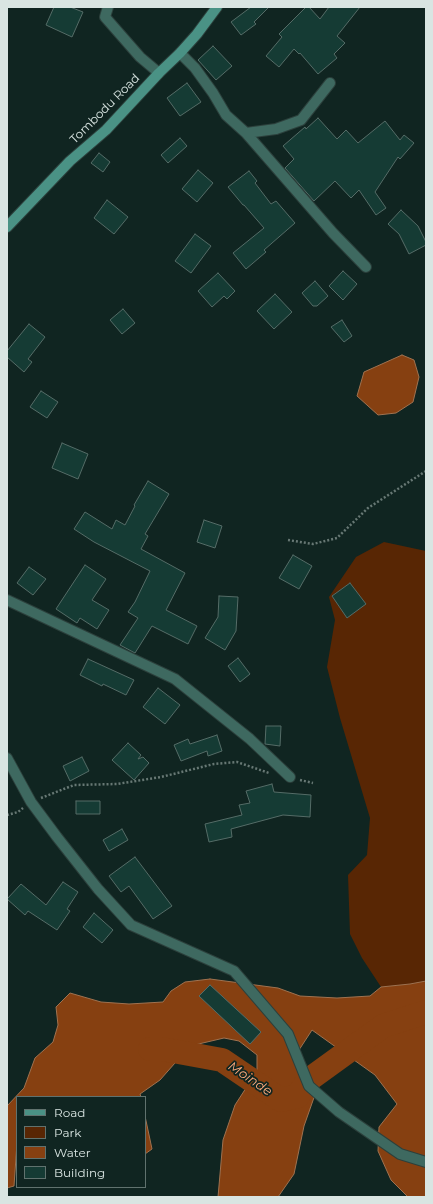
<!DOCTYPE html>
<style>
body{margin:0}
#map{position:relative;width:433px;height:1204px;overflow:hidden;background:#102521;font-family:Montserrat,sans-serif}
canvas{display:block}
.frame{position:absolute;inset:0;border:8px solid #d9e5e2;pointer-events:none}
.legend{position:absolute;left:16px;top:1096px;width:130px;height:92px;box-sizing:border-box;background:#102521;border:1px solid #60726e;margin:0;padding:5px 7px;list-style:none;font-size:12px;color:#d9e5e2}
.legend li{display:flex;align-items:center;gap:8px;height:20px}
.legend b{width:20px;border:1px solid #60726e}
</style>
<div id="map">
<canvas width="433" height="1204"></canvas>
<div class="frame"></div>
<ul class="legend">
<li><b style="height:5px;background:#4a9285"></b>Road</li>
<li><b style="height:11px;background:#582604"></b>Park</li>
<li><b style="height:11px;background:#864011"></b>Water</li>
<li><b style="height:11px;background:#153b34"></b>Building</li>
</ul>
</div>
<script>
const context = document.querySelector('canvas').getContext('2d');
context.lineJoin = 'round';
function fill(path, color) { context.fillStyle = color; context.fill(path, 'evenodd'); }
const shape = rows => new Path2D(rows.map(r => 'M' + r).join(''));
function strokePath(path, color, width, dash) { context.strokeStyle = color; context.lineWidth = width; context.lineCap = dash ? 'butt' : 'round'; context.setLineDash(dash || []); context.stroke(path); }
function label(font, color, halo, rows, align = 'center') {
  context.font = font + ' Montserrat,sans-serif'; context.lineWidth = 3.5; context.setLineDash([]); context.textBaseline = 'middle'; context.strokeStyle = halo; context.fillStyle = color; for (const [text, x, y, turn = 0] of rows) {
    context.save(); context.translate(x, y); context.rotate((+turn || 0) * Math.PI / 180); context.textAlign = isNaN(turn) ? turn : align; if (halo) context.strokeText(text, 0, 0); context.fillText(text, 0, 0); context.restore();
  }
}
fill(shape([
 [384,542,426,551,426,981,410,984,381,987,362,958,350,934,348,875,367,855,370,818,340,718,327,667,335,620,329,597,356,557]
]), '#582604');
const water = shape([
 [402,355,414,360,419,377,413,402,396,413,378,415,357,396,364,372,402,355],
 [210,979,278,988,300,996,337,998,370,996,381,987,410,984,426,981,426,1197,408,1197,391,1180,378,1151,379,1127,397,1104,375,1075,312,1030,299,1050,317,1089,304,1126,294,1174,278,1197,218,1197,223,1140,235,1105,257,1071,257,1055,239,1041,224,1038,190,1046,160,1080,140,1094,141,1097,17,1097,17,1143,14,1186,7,1188,7,1106,24,1088,35,1058,53,1042,58,1025,56,1007,70,993,101,1002,129,1004,163,1002,171,991,185,982,210,979],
 [145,1116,152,1149,145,1154,145,1116]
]);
fill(water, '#864011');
strokePath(water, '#9f7250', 1);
strokePath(shape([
 [150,1049,162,1049,222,1060,281,1100,298,1096,307,1081,383,1026,426,1012]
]), '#864011', 24);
const building = shape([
 [54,7,70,7,83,12,72,37,46,25,54,7],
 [251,7,269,7,254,22,256,24,241,35,231,22,251,7],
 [306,7,309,7,320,19,329,7,360,7,337,36,345,43,334,54,337,58,318,74,300,53,299,54,294,49,279,67,266,56,282,37,279,34,306,7],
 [213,46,232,66,216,80,198,60,213,46],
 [187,83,201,102,180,116,167,98,187,83],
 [318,118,337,139,346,130,358,143,385,121,400,140,404,135,414,143,400,159,398,157,375,192,386,208,376,215,359,190,351,198,335,181,314,201,285,168,294,159,283,146,305,127,306,129,318,118],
 [180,138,187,146,168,163,161,155,180,138],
 [99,153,110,162,103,172,91,163,99,153],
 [198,170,213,183,197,202,182,189,198,170],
 [249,171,257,181,255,183,271,204,276,201,295,223,264,250,266,252,246,269,233,253,264,228,244,205,243,205,228,187,249,171],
 [107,200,128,217,114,234,94,218,107,200],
 [401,210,418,226,426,242,426,245,409,254,399,234,388,224,401,210],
 [195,234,211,246,191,273,175,261,195,234],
 [343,271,357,284,343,300,329,286,343,271],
 [218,273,235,291,227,299,224,296,212,307,198,291,218,273],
 [315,281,328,296,317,306,313,306,302,293,315,281],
 [275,294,292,312,274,329,257,311,275,294],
 [123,309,135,323,122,334,110,320,123,309],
 [342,320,352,336,344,342,331,327,342,320],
 [29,324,45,337,28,359,32,362,24,372,7,357,7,351,29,324],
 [41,391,58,402,47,418,30,407,41,391],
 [62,443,88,454,78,479,52,468,62,443],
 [148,481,169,494,145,534,148,536,141,549,185,573,166,610,197,626,188,644,152,626,135,653,120,645,138,618,128,612,135,602,150,571,94,542,74,529,85,512,112,529,116,520,125,525,135,506,134,505,148,481],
 [204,520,222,526,215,548,197,542,204,520],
 [293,555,312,566,299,589,279,578,293,555],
 [85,565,106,579,92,600,109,610,97,629,80,618,77,623,56,609,85,565],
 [29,567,46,579,33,595,17,583,29,567],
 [350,583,366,604,347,618,332,596,350,583],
 [219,596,238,597,236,631,225,650,205,638,218,617,219,596],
 [238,658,250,674,240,682,228,666,238,658],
 [88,659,134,680,126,695,103,684,102,686,80,675,88,659],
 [158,688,180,705,165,724,143,707,158,688],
 [266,726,281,726,280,746,265,744,266,726],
 [217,735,222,751,208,756,207,751,181,761,174,745,188,739,190,744,217,735],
 [128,743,141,755,138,759,143,757,149,763,134,780,112,760,128,743],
 [82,757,89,771,70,781,63,766,82,757],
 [272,784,274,792,311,795,310,817,283,815,231,829,232,837,209,842,205,824,242,815,239,805,250,803,246,791,272,784],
 [76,801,100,801,100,814,76,814,76,801],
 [122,829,128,840,109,851,103,840,122,829],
 [135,857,172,906,153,919,129,886,121,892,109,876,135,857],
 [63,882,78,892,67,909,70,911,57,930,28,911,25,915,7,899,21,884,46,905,63,882],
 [94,913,113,930,102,943,83,927,94,913],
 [210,985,261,1032,250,1044,199,996,210,985]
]);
fill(building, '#153b34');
strokePath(building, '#556c67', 1);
const street = shape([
 [108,7,105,17,140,57,159,73],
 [180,53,195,68,213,93,226,115,246,133,333,233,366,267],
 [246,133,276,129,301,120,330,83],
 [7,600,175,679,250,739,290,777],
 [7,758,31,802,57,837,98,889,131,925,234,971,288,1034,309,1086,339,1112,400,1154,426,1162]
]);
const secondary = shape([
 [7,227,70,161,106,130,159,73,180,53,197,34,217,7]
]);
strokePath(street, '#2c403c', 12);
strokePath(secondary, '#2c403c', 12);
strokePath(shape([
 [288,540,313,544,337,538,368,508,426,471],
 [300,780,313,783],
 [41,798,74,785,117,784,161,777,214,764,237,762,269,773],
 [7,815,18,812,23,808]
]), '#677874', 2.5, [2, 2]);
strokePath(street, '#3e6960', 10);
strokePath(secondary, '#4a9285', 10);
label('12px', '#d9e5e2', '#102521', [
 ["Tombodu Road",105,109,-45]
]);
label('italic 13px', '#fdab7f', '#102521', [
 ["Moinde",250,1079,34]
]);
</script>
